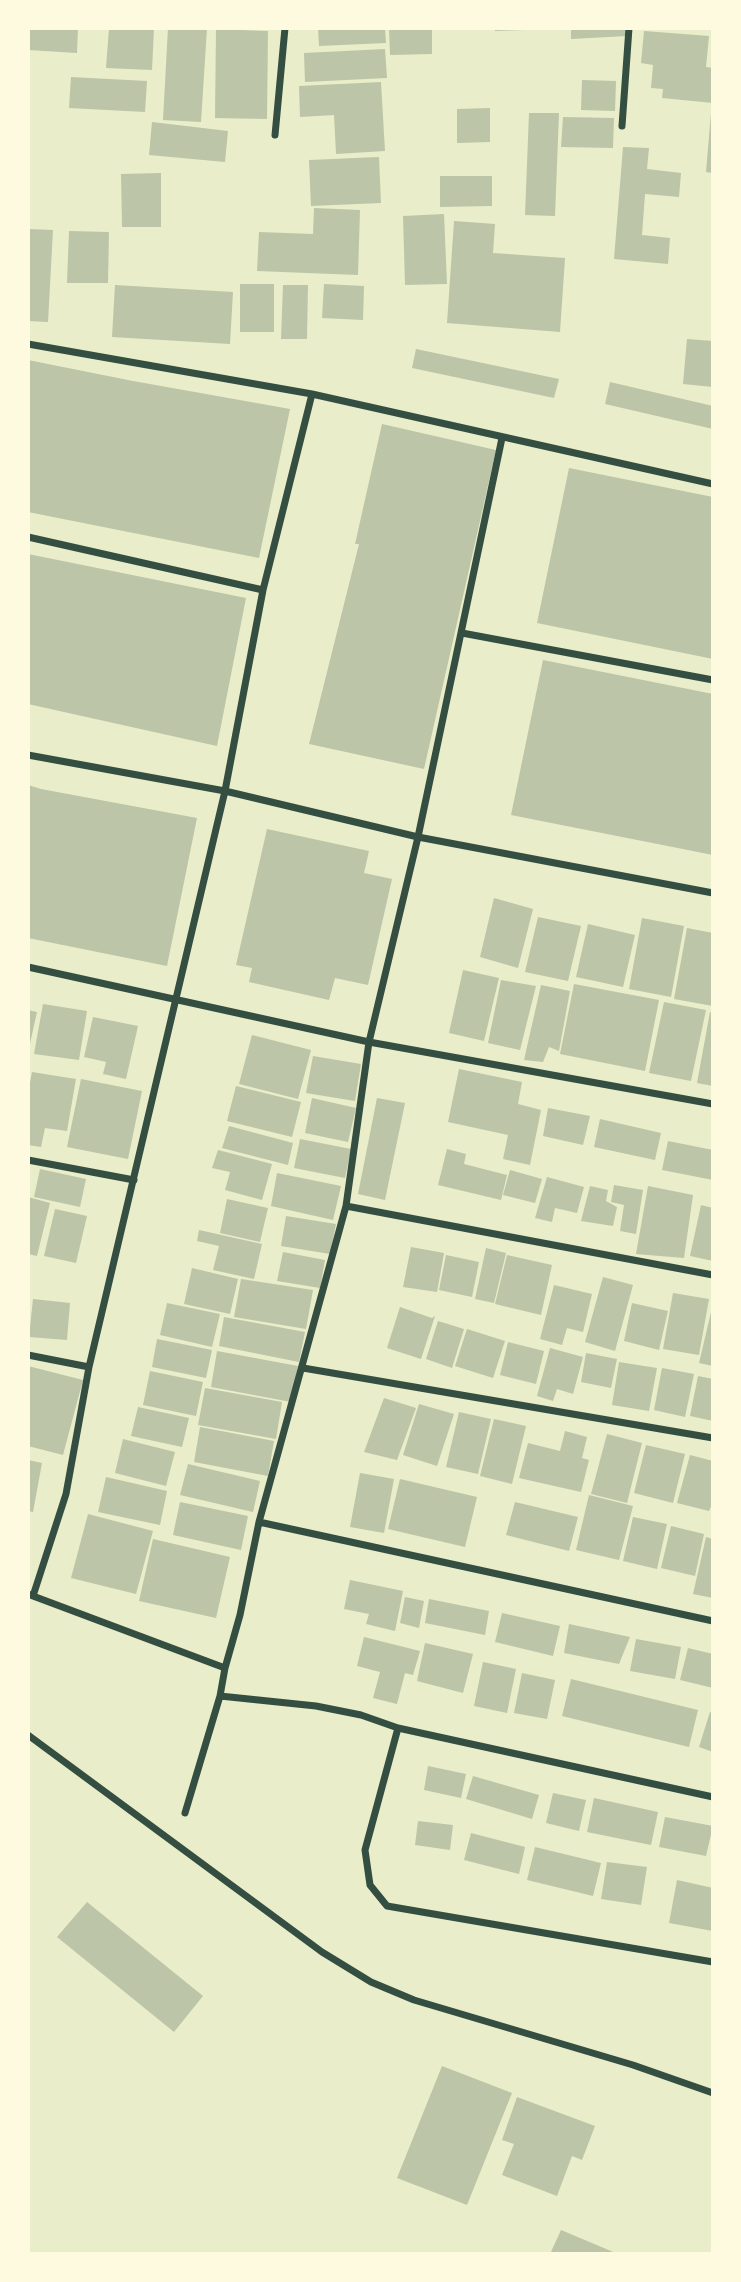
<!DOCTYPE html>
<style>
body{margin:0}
#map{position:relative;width:741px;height:2282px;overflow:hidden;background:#e9edc9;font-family:"Exo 2",sans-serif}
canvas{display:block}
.frame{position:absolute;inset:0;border:30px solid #fefae0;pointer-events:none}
</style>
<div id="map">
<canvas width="741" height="2282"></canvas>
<div class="frame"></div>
</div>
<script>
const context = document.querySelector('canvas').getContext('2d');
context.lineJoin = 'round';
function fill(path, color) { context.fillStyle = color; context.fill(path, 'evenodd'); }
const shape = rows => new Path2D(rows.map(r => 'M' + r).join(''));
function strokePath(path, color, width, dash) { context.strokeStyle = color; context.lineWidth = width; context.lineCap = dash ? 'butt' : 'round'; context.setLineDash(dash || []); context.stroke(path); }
fill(shape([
 [28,28,78,28,77,53,28,50],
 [109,28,154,28,152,70,106,68],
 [168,28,207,28,201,122,163,120],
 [318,28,385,28,386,43,319,46],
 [389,28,432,28,432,54,390,55],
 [495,28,524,28,524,30,495,31],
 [571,28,627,28,627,36,571,39],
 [216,29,268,31,267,119,215,118],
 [644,31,709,36,706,67,713,68,713,103,662,98,663,89,651,88,653,65,641,63],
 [385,49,387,78,305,82,304,53],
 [71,77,147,81,145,112,69,108],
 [582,80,616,81,615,111,581,110],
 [381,82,385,151,336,154,334,115,300,117,299,86],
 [490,108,490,142,457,143,457,109],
 [529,113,559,113,555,216,525,215],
 [711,113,713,113,713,173,706,172],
 [563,117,614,118,613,148,561,147],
 [152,122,228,131,225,162,149,155],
 [623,147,649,148,647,169,681,173,679,197,645,194,642,235,670,238,668,264,614,259],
 [379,157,381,203,311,206,309,160],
 [161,173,161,227,122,227,121,174],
 [440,176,492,176,492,206,440,207],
 [314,208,360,210,358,275,257,271,259,232,313,234],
 [444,214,447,284,405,285,403,216],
 [454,221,495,224,493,253,565,258,560,332,447,323],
 [28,229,53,230,48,322,28,321],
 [69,231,109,232,108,283,67,283],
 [240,284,274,284,274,332,240,332],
 [324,284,364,286,363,320,322,318],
 [115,285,233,292,230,344,112,337],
 [283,285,308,285,307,339,281,339],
 [687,339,713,341,713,387,683,384],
 [416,349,559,379,554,398,412,368],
 [28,360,133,381,290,409,259,558,28,512],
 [610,382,713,406,713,429,605,404],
 [382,424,496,450,424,769,309,744,359,544,355,544],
 [569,468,713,497,713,659,537,623],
 [28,554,246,598,217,746,28,704],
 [543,660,713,694,713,855,511,815],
 [28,785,41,789,197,818,167,966,28,938],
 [267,829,369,851,364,873,392,879,368,985,335,978,329,1000,249,982,252,968,236,965],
 [494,898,533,909,518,968,480,957],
 [538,917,581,926,568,981,525,972],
 [642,918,684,926,671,997,629,989],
 [588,924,635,935,623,987,576,977],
 [687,928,713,933,713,1006,674,999],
 [463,970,499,978,484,1041,449,1033],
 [501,980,536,986,520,1050,488,1043],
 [574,984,659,1000,645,1071,560,1054],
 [541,985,570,991,559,1051,549,1047,543,1062,524,1060],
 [664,1002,706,1010,691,1081,649,1073],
 [43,1004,87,1011,79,1060,34,1054],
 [28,1010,37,1012,29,1048,28,1048],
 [710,1012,713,1013,713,1086,697,1083],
 [93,1017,138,1026,126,1079,103,1074,106,1062,84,1057],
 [252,1035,311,1050,298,1099,239,1084],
 [313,1056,361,1064,355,1101,306,1093],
 [459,1069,522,1082,518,1104,541,1110,530,1165,503,1159,508,1135,448,1122],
 [32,1072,76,1079,67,1131,45,1128,41,1147,28,1145,28,1093],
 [81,1079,142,1091,128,1159,67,1147],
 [236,1086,301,1102,292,1137,227,1121],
 [312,1098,356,1108,348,1142,305,1133],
 [377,1098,405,1103,385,1200,358,1194],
 [548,1108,590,1116,583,1145,543,1136],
 [600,1119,661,1133,655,1160,594,1147],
 [229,1126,293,1143,288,1165,222,1148],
 [300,1139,351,1149,345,1178,294,1168],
 [668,1141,713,1150,713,1180,662,1170],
 [447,1149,466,1154,464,1164,507,1175,501,1200,438,1185],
 [218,1150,272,1164,262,1200,225,1190,230,1172,212,1168],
 [40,1169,86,1179,80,1207,34,1197],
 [510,1170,542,1179,535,1203,503,1195],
 [277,1173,341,1186,333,1220,271,1206],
 [547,1177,584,1187,577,1213,555,1208,552,1222,535,1218],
 [614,1185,643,1190,636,1234,620,1231,624,1205,611,1202],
 [590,1186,608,1190,606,1201,617,1207,613,1226,581,1221],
 [648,1186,693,1195,684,1258,636,1254],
 [28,1197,50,1203,37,1256,28,1254],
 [227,1199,268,1208,260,1242,220,1233],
 [701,1205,713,1208,713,1261,690,1256],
 [55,1209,87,1216,76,1263,44,1256],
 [286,1216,336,1224,330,1254,281,1246],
 [199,1230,262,1244,254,1279,213,1270,219,1246,197,1241],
 [411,1247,444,1253,437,1292,403,1287],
 [486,1248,506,1253,494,1303,475,1299],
 [283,1252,325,1260,320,1288,277,1281],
 [446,1255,479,1262,472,1297,439,1290],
 [507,1255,552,1265,541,1315,495,1304],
 [192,1268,238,1279,230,1314,184,1304],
 [603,1277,633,1285,615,1351,585,1342],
 [241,1279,313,1290,306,1329,234,1317],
 [554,1285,592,1294,583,1332,567,1328,562,1345,540,1339],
 [673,1293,709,1299,699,1355,663,1349],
 [33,1299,70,1303,67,1340,29,1337],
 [167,1303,220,1314,212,1347,160,1335],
 [632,1303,668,1311,659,1350,624,1341],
 [400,1307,432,1318,435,1316,421,1359,387,1348],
 [712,1308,713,1309,713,1366,699,1363],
 [224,1317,305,1332,299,1362,219,1346],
 [438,1321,464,1329,452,1368,426,1359],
 [467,1329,505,1341,493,1378,455,1366],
 [157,1339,212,1350,206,1378,152,1367],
 [508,1342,544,1351,536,1384,500,1375],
 [550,1348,583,1357,573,1394,557,1389,553,1401,537,1396],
 [217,1351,298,1366,291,1402,211,1387],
 [586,1353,617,1359,611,1388,581,1382],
 [619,1362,657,1368,649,1411,612,1405],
 [28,1366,83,1380,63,1455,28,1446],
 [662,1368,694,1374,685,1417,654,1410],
 [150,1371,203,1382,196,1416,143,1405],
 [698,1376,713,1379,713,1421,690,1416],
 [205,1388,282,1402,276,1439,198,1425],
 [384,1398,416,1408,397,1460,364,1452],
 [419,1404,454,1414,437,1466,403,1455],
 [138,1407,189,1418,182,1447,131,1436],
 [459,1412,491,1419,478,1474,446,1467],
 [494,1419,526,1426,512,1484,480,1476],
 [200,1427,274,1441,268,1476,194,1462],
 [565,1431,587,1437,582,1458,589,1460,581,1492,519,1478,528,1443,560,1451],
 [607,1434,642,1443,627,1503,591,1494],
 [123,1439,175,1452,166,1486,115,1473],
 [646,1445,685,1454,673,1503,634,1493],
 [690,1455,713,1461,713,1502,709,1511,677,1503],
 [28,1460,42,1463,33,1512,28,1511],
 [188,1464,260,1481,253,1512,180,1495],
 [360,1473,394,1479,384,1533,350,1527],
 [106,1477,167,1491,160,1525,98,1512],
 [400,1479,477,1497,465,1547,388,1529],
 [589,1495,633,1506,619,1560,576,1550],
 [180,1502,248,1516,241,1550,173,1535],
 [515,1502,578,1517,569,1551,506,1535],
 [88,1514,153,1531,136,1594,71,1578],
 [633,1517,667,1524,657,1569,623,1561],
 [671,1526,704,1534,695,1576,661,1568],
 [706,1537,713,1539,713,1598,693,1594],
 [153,1539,230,1557,216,1618,139,1601],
 [350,1580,403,1591,395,1631,366,1624,369,1614,344,1609],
 [405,1597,424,1601,419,1628,400,1623],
 [429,1599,489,1611,485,1635,425,1623],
 [502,1613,560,1626,553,1656,495,1642],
 [569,1624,630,1637,619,1664,564,1653],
 [364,1637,420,1651,413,1675,405,1673,397,1704,373,1698,380,1672,357,1666],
 [636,1639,681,1647,675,1679,630,1671],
 [425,1643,473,1654,463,1693,417,1681],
 [688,1648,713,1654,713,1688,680,1680],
 [483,1662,516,1669,507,1713,474,1706],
 [522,1673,555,1680,547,1719,514,1713],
 [571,1679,698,1710,689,1747,562,1716],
 [710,1712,713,1713,713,1752,699,1747],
 [428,1766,466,1774,461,1798,424,1790],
 [473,1776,539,1795,532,1819,466,1799],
 [553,1793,586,1800,579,1831,546,1823],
 [594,1798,658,1812,651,1845,587,1832],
 [665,1817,713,1826,706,1856,659,1847],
 [418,1821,453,1825,450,1850,415,1845],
 [471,1833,525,1847,519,1874,464,1860],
 [535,1847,601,1863,593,1896,527,1880],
 [607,1862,647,1867,641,1905,601,1899],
 [677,1880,713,1888,713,1931,669,1923],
 [87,1902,203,1996,174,2032,57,1937],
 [442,2066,512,2093,467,2205,397,2178],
 [517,2097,595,2126,582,2160,572,2156,557,2196,502,2175,514,2144,502,2140],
 [561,2230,618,2254,550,2254]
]), '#bcc5a7');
strokePath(shape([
 [622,126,629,28],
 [275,135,285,28],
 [28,344,312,394,713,484],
 [502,438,418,837,369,1042,346,1206,259,1522,240,1615,225,1668,220,1696,316,1706,361,1715,398,1728,713,1797],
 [28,537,263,590],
 [462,633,713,680],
 [28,755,225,791,418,837,713,893],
 [28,967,369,1042,713,1104],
 [28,1160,134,1180],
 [346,1206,713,1275],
 [28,1355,89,1367],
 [303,1368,713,1438],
 [259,1522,713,1621],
 [28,1594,33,1596,66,1494,89,1367,225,791,263,590,312,394],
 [33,1596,225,1668],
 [398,1728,365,1850,370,1885,387,1906,713,1962],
 [28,1735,322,1952,371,1982,414,2000,633,2065,713,2093],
 [185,1813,220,1696]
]), '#344e41', 7);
</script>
